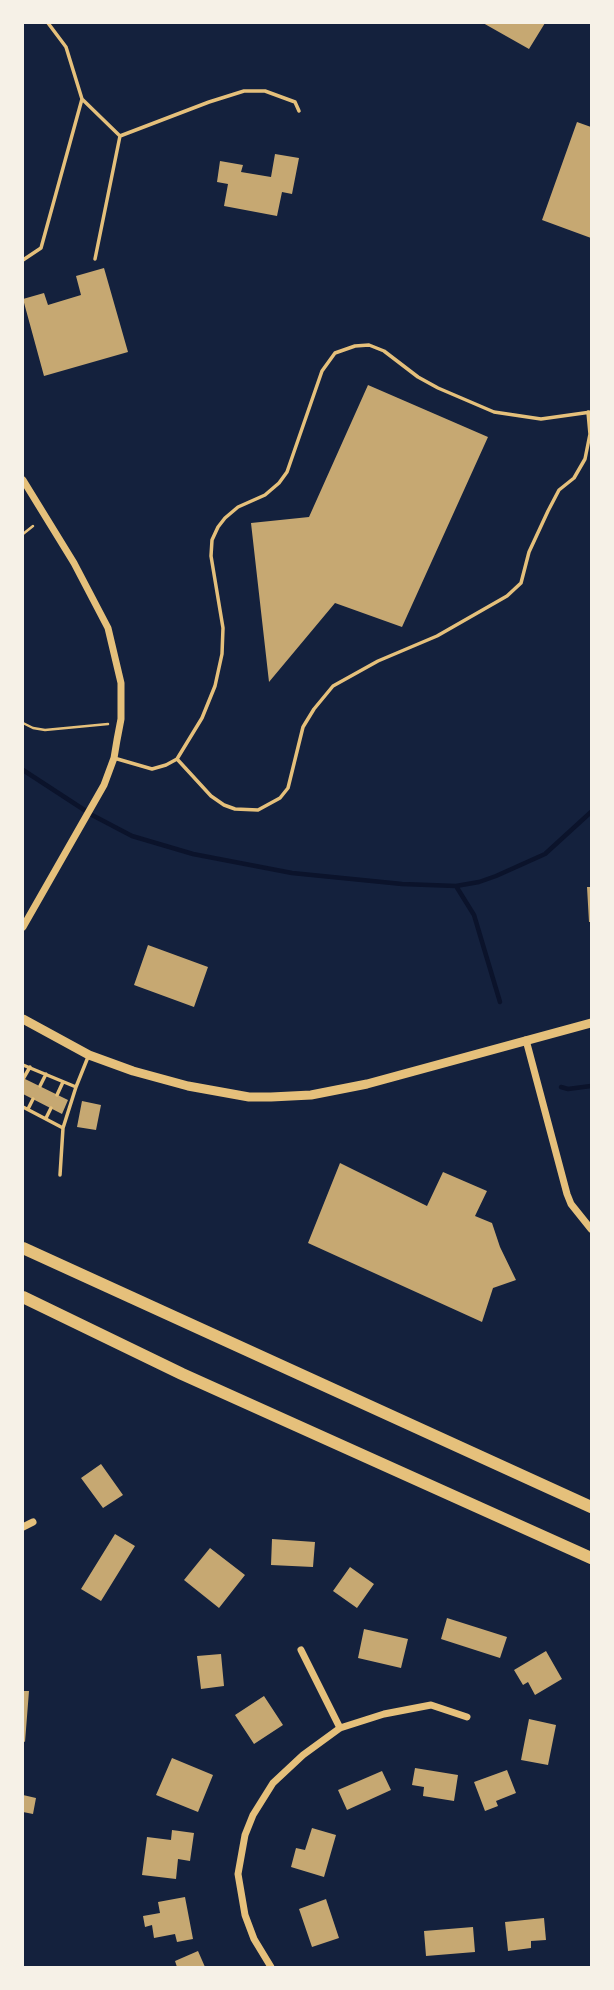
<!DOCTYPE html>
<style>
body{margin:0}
#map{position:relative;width:614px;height:1990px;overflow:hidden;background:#14213d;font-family:"Titillium Web",sans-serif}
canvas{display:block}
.frame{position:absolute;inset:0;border:24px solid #f6f1e7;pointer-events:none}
</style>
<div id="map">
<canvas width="614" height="1990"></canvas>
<div class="frame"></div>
</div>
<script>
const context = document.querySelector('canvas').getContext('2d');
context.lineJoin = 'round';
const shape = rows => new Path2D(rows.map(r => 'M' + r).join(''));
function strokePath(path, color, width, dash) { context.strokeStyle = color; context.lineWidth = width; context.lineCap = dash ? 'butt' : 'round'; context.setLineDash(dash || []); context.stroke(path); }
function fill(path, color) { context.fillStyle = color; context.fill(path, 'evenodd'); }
strokePath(shape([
 [23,770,92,815,132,836,193,854,292,873,402,884,456,886,479,882,496,876,545,854,591,812],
 [456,886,474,915,500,1002],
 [561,1087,568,1089,591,1086]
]), '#0b132b', 4.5);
fill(shape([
 [483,23,545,23,529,49],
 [577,122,591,127,591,238,542,220],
 [275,154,299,158,292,194,282,192,277,216,224,206,228,184,217,182,220,161,243,165,241,172,271,177],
 [104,268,128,352,44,376,23,299,44,293,48,305,81,295,76,276],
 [368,385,488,437,402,627,335,603,269,682,251,523,309,517],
 [587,887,591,887,591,922,589,922],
 [148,945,208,967,194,1007,134,985],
 [23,1078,68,1100,62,1114,23,1094],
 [82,1101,101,1105,96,1130,77,1127],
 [340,1163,427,1206,443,1172,487,1191,475,1216,492,1223,500,1247,516,1280,493,1288,482,1322,308,1243],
 [101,1464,123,1495,103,1508,81,1478],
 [115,1534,135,1546,101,1601,81,1589],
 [272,1539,315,1542,313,1567,271,1565],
 [210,1548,245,1575,219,1608,184,1580],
 [350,1567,374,1584,357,1608,333,1591],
 [447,1618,507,1637,500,1658,441,1639],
 [364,1629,408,1639,401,1668,358,1658],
 [546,1651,562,1679,535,1695,528,1682,523,1685,514,1670],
 [221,1654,224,1686,201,1689,197,1656],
 [23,1691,29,1691,25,1742,23,1741],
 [264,1696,283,1725,254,1744,235,1715],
 [529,1719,556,1725,548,1765,521,1760],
 [172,1758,213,1775,198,1812,156,1795],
 [415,1768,458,1775,454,1801,423,1796,424,1787,412,1785],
 [507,1770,516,1793,496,1801,498,1806,485,1811,474,1782],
 [382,1771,391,1790,347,1810,338,1790],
 [23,1795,36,1798,33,1814,23,1812],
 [312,1828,336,1835,324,1877,291,1867,296,1848,305,1850],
 [172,1830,194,1833,190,1861,178,1859,176,1879,142,1875,147,1837,171,1840],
 [185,1897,193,1939,177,1942,175,1934,154,1938,152,1925,145,1927,143,1916,160,1913,158,1902],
 [326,1899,339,1938,312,1947,299,1909],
 [544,1918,546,1940,531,1941,531,1948,508,1951,505,1922],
 [473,1927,475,1952,426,1956,424,1931],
 [198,1951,205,1967,177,1967,175,1961]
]), '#c6a872');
strokePath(shape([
 [23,534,33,526],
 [23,723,33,728,45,730,108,724]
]), '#e5c07b', 2.5);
strokePath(shape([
 [48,23,66,47,82,99,120,136,95,259],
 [120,136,209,102,244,91,265,91,295,102,299,111],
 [23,260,41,248,82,99],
 [114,758,152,769,166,765,177,759,202,718,215,686,222,654,223,628,211,556,212,540,218,527,225,518,238,507,265,495,279,483,287,472,322,371,335,353,355,346,369,345,384,351,418,377,438,388,494,412,541,419,591,412],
 [177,759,211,796,224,805,235,809,258,810,280,798,288,788,303,727,314,709,333,686,378,661,437,636,507,596,521,583,529,552,548,511,559,490,574,478,585,459,590,434,588,412],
 [23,1065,76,1087,88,1057],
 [23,1079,30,1067],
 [40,1086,46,1074],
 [57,1095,63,1082],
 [23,1107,63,1128,76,1087],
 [28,1109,33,1099],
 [46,1118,51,1108],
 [60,1175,63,1128]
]), '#e5c07b', 3.5);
strokePath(shape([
 [23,480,74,563,108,628,121,683,121,719,117,740,114,758,104,785,23,927],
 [526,1040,567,1194,571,1204,591,1229],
 [23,1527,33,1522],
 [301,1650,340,1728],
 [271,1967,254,1939,245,1915,238,1874,245,1835,253,1815,273,1783,303,1755,340,1728,384,1714,431,1705,467,1717]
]), '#e5c07b', 7);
strokePath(shape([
 [23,1019,89,1055,133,1071,188,1086,249,1097,271,1097,311,1095,367,1084,591,1023]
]), '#e5c07b', 9);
strokePath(shape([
 [23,1248,591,1507],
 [23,1297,182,1374,591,1558]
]), '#e5c07b', 12);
</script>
